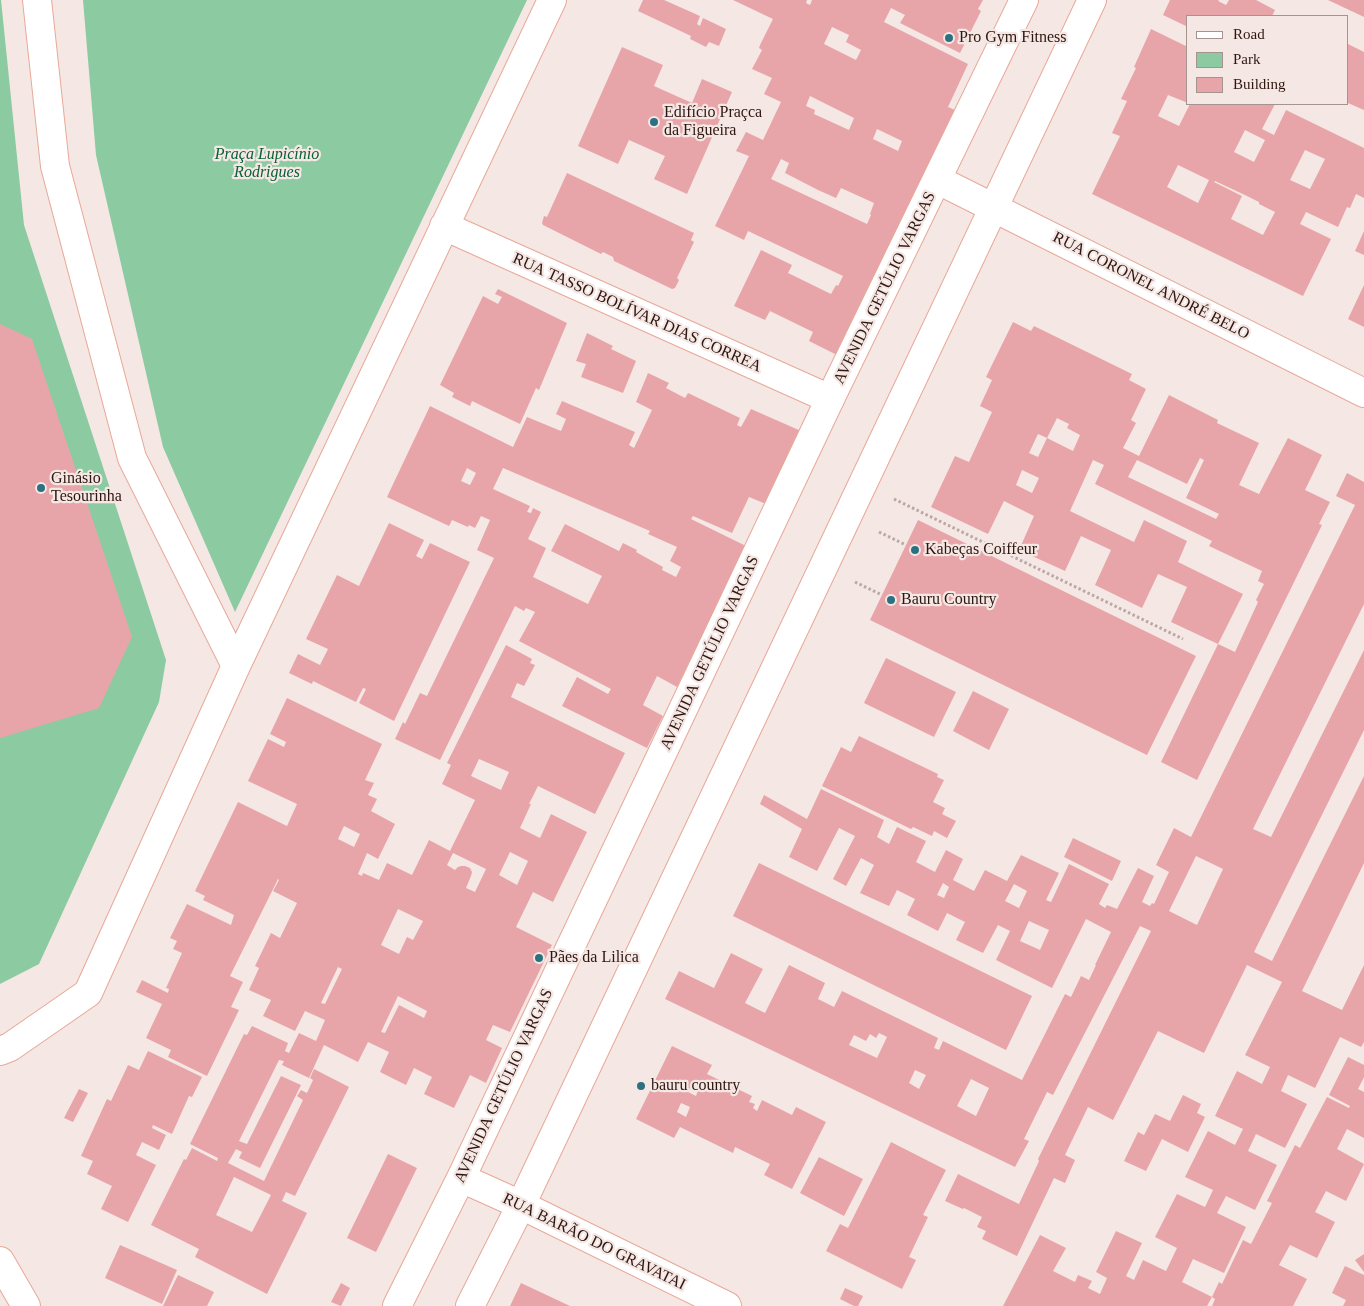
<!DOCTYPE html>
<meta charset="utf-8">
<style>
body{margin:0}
#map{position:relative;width:1364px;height:1306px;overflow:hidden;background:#f5e7e4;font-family:Georgia,serif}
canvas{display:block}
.legend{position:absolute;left:1186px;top:15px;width:162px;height:90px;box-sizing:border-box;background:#f5e7e4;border:1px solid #a5938f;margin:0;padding:6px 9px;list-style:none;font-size:15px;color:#2e1610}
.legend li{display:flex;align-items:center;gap:10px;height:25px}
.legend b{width:25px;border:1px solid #a5938f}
</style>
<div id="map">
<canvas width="1364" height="1306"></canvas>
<ul class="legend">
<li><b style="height:6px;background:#fff"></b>Road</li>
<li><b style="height:14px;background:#8ccaa1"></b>Park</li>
<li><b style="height:14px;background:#e8a5a9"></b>Building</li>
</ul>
</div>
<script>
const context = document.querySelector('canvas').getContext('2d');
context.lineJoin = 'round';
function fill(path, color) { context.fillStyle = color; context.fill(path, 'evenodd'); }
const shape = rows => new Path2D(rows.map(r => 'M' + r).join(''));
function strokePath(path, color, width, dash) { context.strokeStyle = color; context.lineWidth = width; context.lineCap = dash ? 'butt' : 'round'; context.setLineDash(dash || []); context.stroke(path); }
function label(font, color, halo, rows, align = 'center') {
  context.font = font + ' Georgia,serif'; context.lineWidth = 4.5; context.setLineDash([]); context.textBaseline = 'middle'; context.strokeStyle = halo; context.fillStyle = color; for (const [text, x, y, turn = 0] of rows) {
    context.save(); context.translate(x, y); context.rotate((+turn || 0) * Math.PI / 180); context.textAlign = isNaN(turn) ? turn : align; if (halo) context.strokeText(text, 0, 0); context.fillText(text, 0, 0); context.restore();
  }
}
fill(shape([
 [0,0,1,0,24,225,166,660,159,702,39,964,0,984],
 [83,0,527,0,235,612,163,447,96,155]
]), '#8ccaa1');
fill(shape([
 [643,0,664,0,700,16,697,24,700,26,703,18,726,29,719,46,709,42,706,47,690,39,691,36,638,11],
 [733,0,807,0,806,3,810,5,812,0,983,0,978,9,981,11,960,53,900,23,905,15,891,8,884,22,968,64,948,107,955,110,837,355,809,341,813,332,770,311,765,320,734,306,761,250,792,265,788,273,831,294,836,285,838,286,843,276,748,231,744,240,715,226,749,156,736,151,746,132,763,140,781,102,764,94,772,78,752,69,762,50,759,48,760,45,773,19],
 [832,27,849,35,846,42,861,50,856,60,824,44],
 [810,96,854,118,849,130,814,114,815,110,806,106],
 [877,129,902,141,898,151,873,139],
 [781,159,789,163,785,173,818,190,836,198,841,188,874,203,870,214,871,215,867,224,771,179],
 [1170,0,1219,0,1218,1,1226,5,1229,0,1256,0,1275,10,1272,16,1188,16,1188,27,1163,15],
 [1328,0,1364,0,1364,17],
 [1151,29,1188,47,1188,103,1168,95,1158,116,1179,126,1190,104,1275,104,1262,129,1274,135,1286,110,1364,148,1364,198,1356,194,1350,208,1347,207,1338,227,1306,212,1300,224,1331,239,1303,296,1092,194,1120,136,1112,133,1127,101,1121,99,1136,68,1134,67],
 [1245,130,1265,140,1254,162,1234,152],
 [1305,150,1325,159,1310,189,1290,180],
 [1178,165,1209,180,1198,203,1167,187],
 [1215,181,1247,196,1259,202,1259,204,1275,212,1263,235,1231,219,1242,196,1214,182],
 [1348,44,1364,52,1364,110,1348,103],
 [622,47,663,65,654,86,692,103,702,79,732,92,687,194,654,179,665,156,629,140,618,164,578,146],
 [567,173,694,233,691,240,694,242,677,278,679,280,675,288,672,289,614,261,613,257,603,252,601,254,543,225,542,223,544,216,547,217],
 [1364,231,1364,255,1355,251],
 [1364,285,1364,327,1348,319],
 [498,289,567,323,539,390,536,388,520,424,472,401,470,406,452,397,454,393,440,385,483,296,498,304,502,297,495,294],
 [1013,322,1031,331,1034,326,1132,374,1129,380,1146,389,1131,420,1136,423,1123,448,1139,456,1169,395,1218,420,1217,423,1259,443,1239,485,1259,494,1288,438,1322,455,1305,490,1330,502,1319,524,1322,525,1197,780,1161,762,1218,644,1235,652,1258,602,1256,600,1264,584,1258,581,1262,571,1209,546,1212,541,1095,484,1104,465,1093,460,1070,511,1134,542,1144,520,1187,541,1178,562,1243,594,1218,644,1171,622,1187,587,1158,574,1142,608,1095,585,1111,550,1081,536,1065,571,1019,550,1034,516,1004,501,988,534,931,507,955,456,969,462,992,412,980,406,992,380,986,377],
 [1057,418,1069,424,1067,428,1080,435,1073,451,1047,438,1038,457,1029,453,1038,434,1047,438],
 [1200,458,1204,460,1186,498,1219,514,1216,519,1128,477,1137,460,1187,484],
 [1022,470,1039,478,1032,493,1016,485],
 [0,324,32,339,132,637,99,708,0,738],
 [587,333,613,346,611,349,636,361,623,393,581,377,586,364,576,361],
 [648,373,669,383,666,388,685,398,688,393,740,418,737,425,741,427,751,409,801,431,766,504,749,497,732,533,693,516,691,519,746,546,677,687,657,676,643,705,663,716,647,748,562,706,577,677,608,694,611,689,519,641,535,612,526,608,524,611,515,606,440,760,395,739,403,722,405,724,420,693,427,696,494,558,477,550,490,520,481,516,475,528,469,525,468,527,452,520,449,526,387,497,430,406,513,447,527,417,561,431,566,419,556,414,562,401,635,432,629,445,634,448,652,410,636,402],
 [467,468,476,473,470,485,461,481],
 [503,468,650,531,648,534,677,547,670,561,681,567,676,577,662,570,663,567,636,552,637,550,623,543,619,551,565,524,551,551,602,576,588,604,533,577,546,548,528,539,541,512,533,508,531,513,527,512,530,506,493,489],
 [1347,473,1364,482,1364,604,1253,829,1271,837,1364,650,1364,730,1254,952,1272,961,1364,776,1364,863,1302,991,1342,1010,1364,965,1364,1042,1361,1047,1340,1037,1315,1088,1288,1075,1281,1091,1307,1104,1285,1148,1256,1134,1248,1151,1277,1165,1255,1210,1226,1196,1217,1213,1246,1227,1224,1273,1193,1259,1182,1282,1212,1297,1207,1306,1003,1306,1040,1235,1066,1248,1053,1271,1075,1282,1078,1275,1092,1281,1088,1288,1100,1294,1107,1278,1096,1272,1116,1231,1142,1243,1126,1276,1134,1280,1143,1260,1166,1271,1177,1248,1155,1237,1177,1194,1205,1207,1213,1190,1185,1177,1208,1131,1235,1145,1243,1129,1215,1116,1237,1071,1262,1084,1270,1067,1245,1055,1282,982,1247,965,1204,1053,1158,1031,1113,1120,1088,1107,1065,1155,1075,1160,1065,1183,1054,1178,1017,1256,982,1239,986,1231,977,1227,982,1217,964,1208,963,1209,945,1201,958,1174,1019,1204,1039,1161,1038,1159,1151,931,1140,926,1053,1095,1047,1092,1024,1139,1029,1141,1015,1167,665,999,679,971,714,988,731,953,763,969,745,1003,765,1013,789,965,825,983,818,999,834,1007,842,991,938,1038,934,1048,939,1050,943,1041,1022,1080,1065,994,1071,997,1081,976,1089,980,1096,965,1095,965,1111,932,1086,919,1052,988,996,960,1010,931,998,925,983,953,956,940,965,922,947,913,938,931,907,915,915,899,897,890,889,906,860,893,874,865,861,858,846,886,833,879,855,836,839,828,817,871,789,857,802,829,760,804,764,795,807,819,821,789,884,820,877,837,889,844,897,827,926,841,916,862,935,872,946,850,963,859,953,880,974,891,985,870,1007,881,1021,855,1059,873,1046,900,1051,902,1069,864,1109,884,1099,904,1105,908,1107,905,1117,909,1138,868,1154,876,1142,902,1150,906,1152,903,1154,904,1169,872,1156,865,1174,828,1191,837,1355,505,1336,496],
 [1196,856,1223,869,1197,925,1169,911],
 [943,883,949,887,944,898,937,895],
 [1014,884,1027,891,1019,908,1005,901],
 [1029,921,1049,930,1040,950,1020,941],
 [879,1033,887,1037,877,1058,849,1045,854,1035,866,1041,870,1034,876,1038],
 [915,1070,926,1075,919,1089,909,1083],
 [971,1079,989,1088,976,1116,957,1106],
 [918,520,1196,656,1147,755,870,620],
 [389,523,424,540,416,556,422,559,430,543,470,562,394,721,359,703,366,689,363,688,356,702,313,681,312,684,289,673,298,654,320,665,328,649,306,639,337,575,359,586],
 [506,645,532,659,530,663,535,665,524,686,517,683,511,697,625,753,595,814,538,786,529,804,531,804,520,828,540,838,551,814,587,832,553,902,533,892,516,927,552,945,510,1032,493,1025,486,1040,502,1048,486,1083,470,1075,454,1108,424,1094,432,1077,414,1068,406,1085,380,1072,389,1052,368,1042,358,1062,324,1045,309,1078,282,1065,284,1061,279,1060,239,1141,247,1144,281,1076,301,1085,260,1168,239,1158,242,1152,236,1149,228,1163,264,1181,303,1100,297,1096,301,1090,307,1093,313,1080,310,1078,314,1069,349,1087,295,1196,286,1192,282,1201,307,1213,267,1294,195,1257,199,1249,151,1225,184,1159,186,1160,192,1148,217,1161,218,1158,190,1144,244,1034,247,1035,252,1026,288,1043,285,1051,289,1053,299,1033,316,1041,325,1020,305,1011,295,1031,263,1016,271,1000,249,990,259,968,255,966,271,933,280,938,297,903,273,891,279,880,278,879,230,976,243,982,231,1007,239,1010,207,1076,168,1057,171,1050,146,1038,162,1004,136,992,142,980,168,993,169,989,166,988,182,953,173,949,177,941,170,938,187,904,231,925,234,915,203,900,205,896,195,891,238,802,287,826,297,804,248,781,268,739,284,747,286,742,270,734,287,698,382,744,365,780,374,783,368,795,377,799,371,811,395,824,378,859,367,853,358,874,362,876,363,873,379,880,387,863,412,875,429,840,450,851,475,800,442,784,451,765,447,763],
 [479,759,509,772,501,790,471,776],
 [344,826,360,834,354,847,338,839],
 [510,852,528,861,517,885,499,875],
 [453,853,486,869,475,892,466,888,471,876,472,872,470,868,465,866,461,866,458,867,455,870,447,865],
 [398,909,423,921,413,940,407,937,399,954,381,945],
 [338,967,342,969,325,1004,321,1003],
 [398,996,427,1011,424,1018,399,1005,385,1033,381,1032],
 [234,1177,271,1195,252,1232,216,1215],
 [886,658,956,692,934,737,864,703],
 [973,691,1009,709,989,750,953,731],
 [859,736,938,774,937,777,944,780,933,802,945,808,942,814,956,821,947,838,934,831,932,836,913,827,911,829,822,786,841,747,851,752],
 [1073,838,1121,861,1112,881,1064,857],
 [759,863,1032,996,1006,1050,733,916],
 [672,1046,712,1065,707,1074,752,1096,749,1102,755,1104,753,1108,757,1111,762,1100,792,1115,796,1107,826,1122,792,1189,764,1175,770,1164,735,1147,733,1153,680,1127,674,1138,636,1119],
 [692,1084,699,1087,696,1096,688,1092],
 [681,1103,690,1107,686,1117,677,1112],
 [148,1051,202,1077,192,1097,189,1096,172,1134,153,1125,152,1128,166,1135,159,1150,142,1142,136,1155,156,1165,128,1222,101,1209,112,1186,87,1174,93,1161,81,1156,107,1099,111,1101,128,1065,139,1070],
 [1348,1057,1364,1065,1364,1077,1358,1089,1364,1092,1364,1138,1347,1129,1337,1149,1364,1164,1346,1201,1326,1191,1315,1212,1335,1222,1317,1258,1290,1245,1279,1265,1307,1279,1293,1306,1212,1306,1215,1299,1212,1297,1219,1282,1222,1284,1243,1240,1251,1244,1272,1203,1267,1201,1295,1145,1300,1148,1327,1097,1349,1108,1350,1106,1329,1095],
 [79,1089,88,1093,73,1122,64,1118],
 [1183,1095,1201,1104,1197,1113,1205,1117,1188,1152,1162,1139,1146,1171,1124,1161,1138,1132,1144,1135,1155,1114,1170,1121],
 [891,1142,946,1170,923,1215,928,1217,909,1257,916,1260,902,1289,826,1251,840,1224,848,1228],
 [388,1154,417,1168,376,1252,347,1238],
 [819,1157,863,1179,844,1216,800,1193],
 [120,1245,177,1270,162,1304,105,1278],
 [1364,1254,1364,1272,1355,1260],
 [1345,1266,1364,1275,1364,1306,1343,1306,1346,1300,1332,1293],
 [178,1275,214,1292,207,1306,163,1306],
 [341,1283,350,1288,341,1306,331,1302],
 [521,1283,570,1306,510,1306],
 [845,1288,863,1296,858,1306,854,1306,840,1299]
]), '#e8a5a9');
const street = shape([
 [37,0,55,166,132,458,236,666],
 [938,180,1364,393],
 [444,226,830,399],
 [0,1051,10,1047,88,993,236,666,552,0]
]);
const secondary = shape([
 [461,1178,521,1205,727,1306],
 [0,1261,26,1306],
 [397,1306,461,1178,830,399,1024,0],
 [470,1306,521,1205,1092,0]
]);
strokePath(street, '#e8a897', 30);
strokePath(secondary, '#e8a897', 30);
strokePath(shape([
 [894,499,1183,639],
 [879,532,906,545],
 [855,582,882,595]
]), '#b9a8a4', 3, [2.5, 2.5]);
strokePath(street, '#fff', 28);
strokePath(secondary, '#fff', 28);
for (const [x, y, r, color] of [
 [949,38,5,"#2c7181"],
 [654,122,5,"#2c7181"],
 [41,488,5,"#2c7181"],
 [915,550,5,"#2c7181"],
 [891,600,5,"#2c7181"],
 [539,958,5,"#2c7181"],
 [641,1086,5,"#2c7181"]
]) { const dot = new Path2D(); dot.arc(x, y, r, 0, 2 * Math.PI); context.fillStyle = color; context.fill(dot); strokePath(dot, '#f5e7e4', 2); }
label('16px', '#2e1610', '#f5e7e4', [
 ["Pro Gym Fitness",959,38],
 ["Edifício Praçca",664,113],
 ["da Figueira",664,131],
 ["Ginásio",51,479],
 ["Tesourinha",51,497],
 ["Kabeças Coiffeur",925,550],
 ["Bauru Country",901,600],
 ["Pães da Lilica",549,958],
 ["bauru country",651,1086]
], 'left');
label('italic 16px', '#096036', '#f5e7e4', [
 ["Praça Lupicínio",267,155],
 ["Rodrigues",267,173]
]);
label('16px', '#2e1610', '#f5e7e4', [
 ["RUA CORONEL ANDRÉ BELO",1151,286,27],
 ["AVENIDA GETÚLIO VARGAS",885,288,-64],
 ["RUA TASSO BOLÍVAR DIAS CORREA",637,313,24],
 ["AVENIDA GETÚLIO VARGAS",710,653,-65],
 ["AVENIDA GETÚLIO VARGAS",504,1086,-65],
 ["RUA BARÃO DO GRAVATAI",594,1242,26]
]);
</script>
